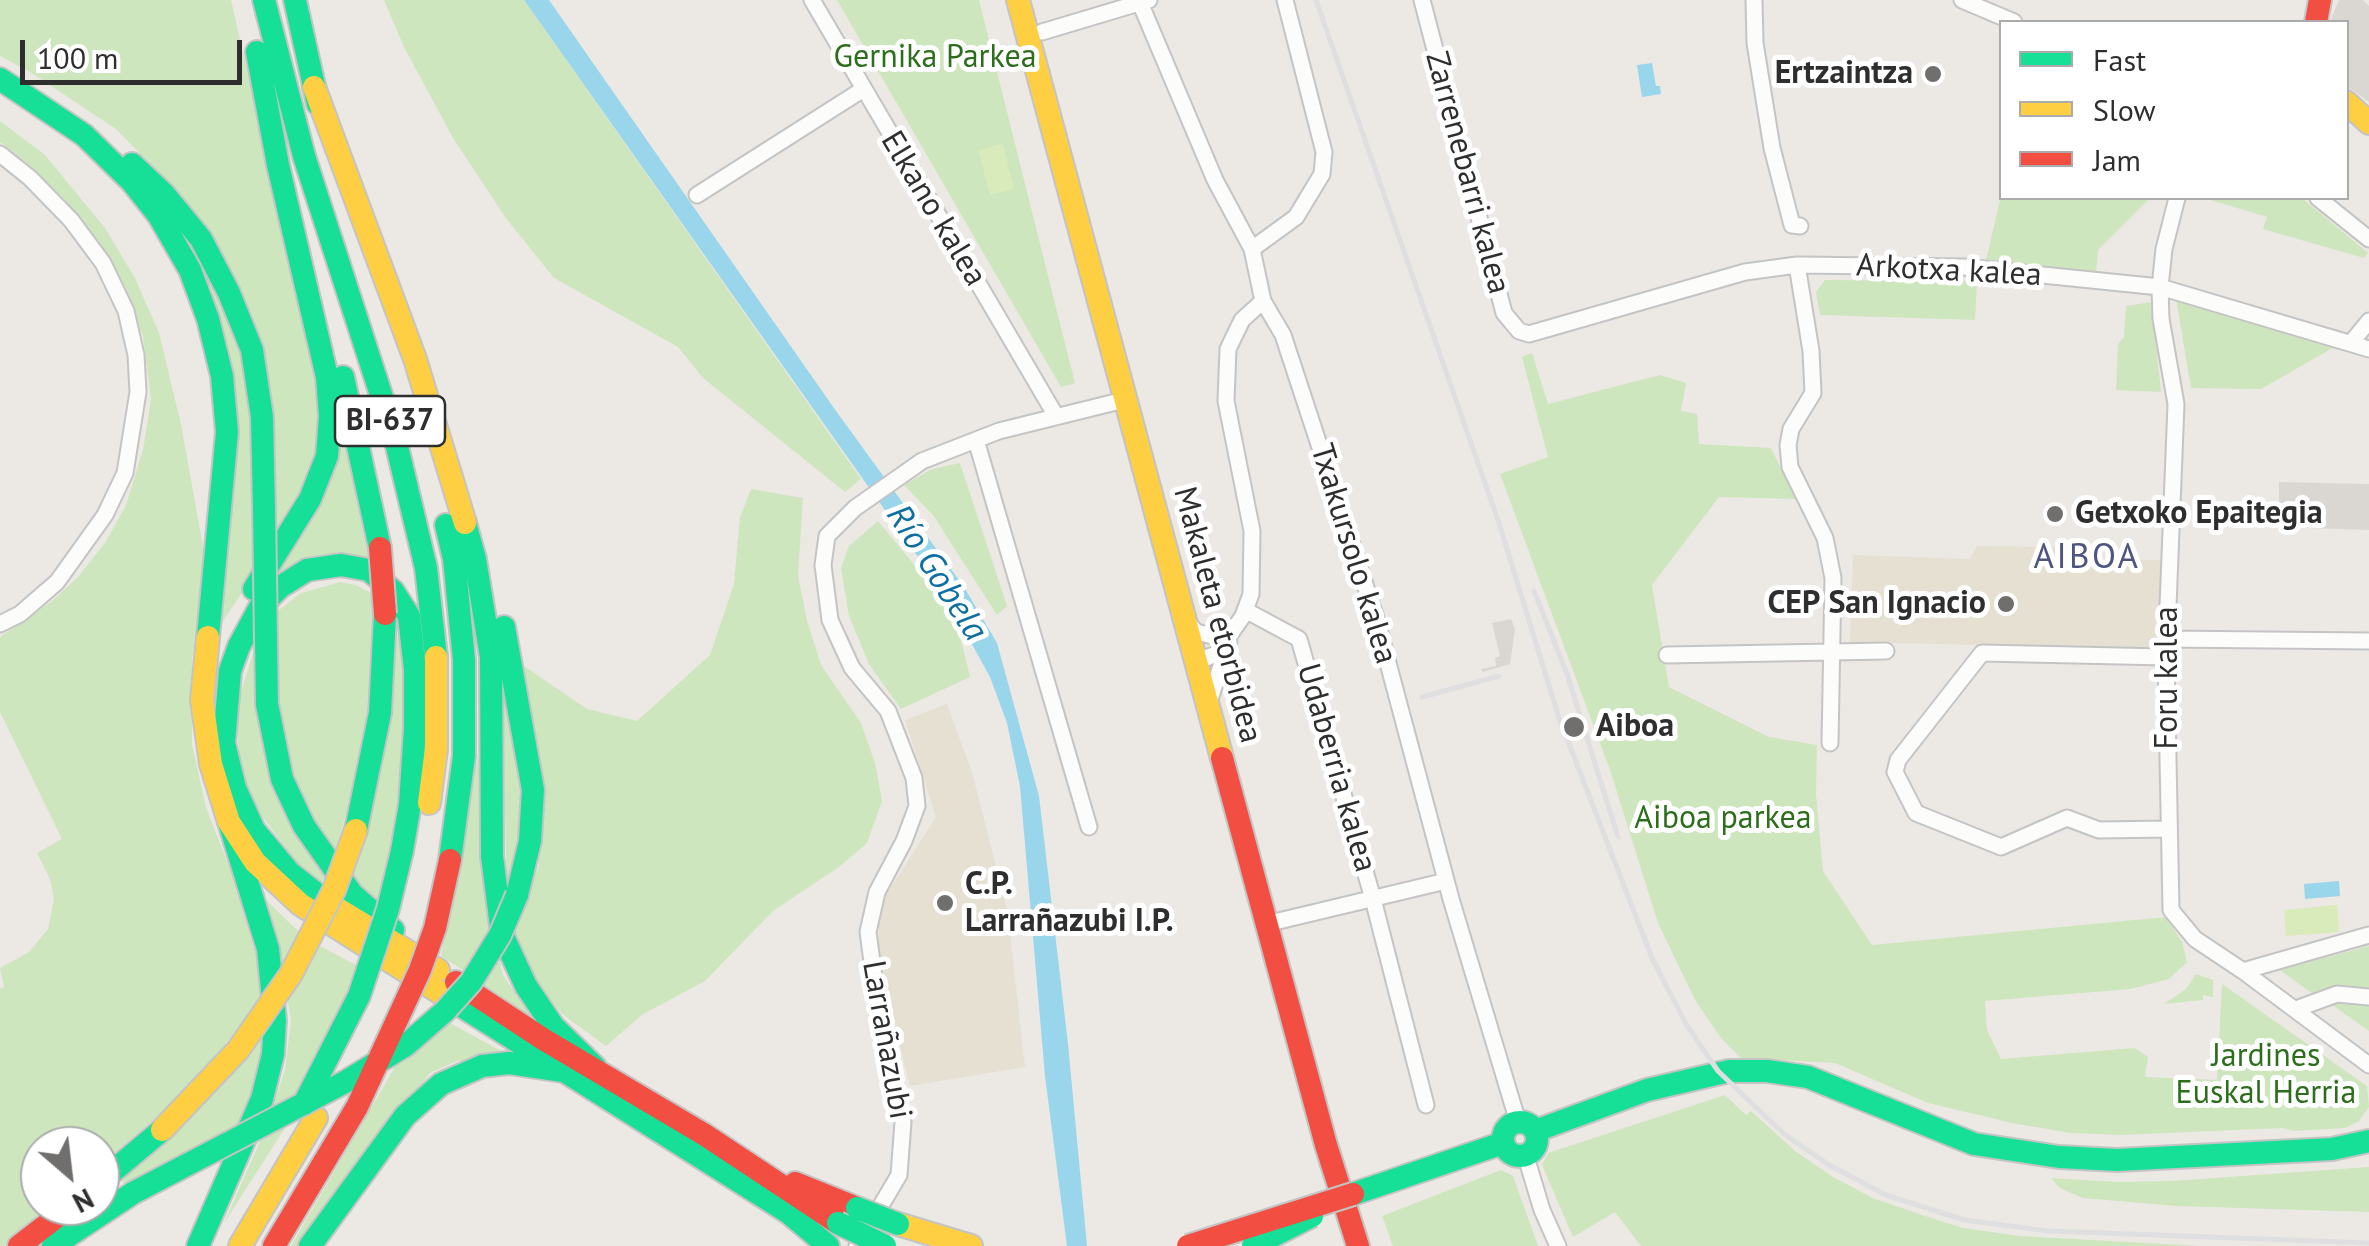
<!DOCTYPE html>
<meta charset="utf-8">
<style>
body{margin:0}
#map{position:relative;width:2369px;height:1246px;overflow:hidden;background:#ece8e4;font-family:"PT Sans",sans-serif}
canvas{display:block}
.legend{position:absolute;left:1999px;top:20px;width:350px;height:180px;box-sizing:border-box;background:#fff;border:2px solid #ababab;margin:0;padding:12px 18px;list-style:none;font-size:30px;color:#2e2e2e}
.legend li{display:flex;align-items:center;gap:20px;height:50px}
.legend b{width:50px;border:2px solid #ababab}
.north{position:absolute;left:20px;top:1126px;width:100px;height:100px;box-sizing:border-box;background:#fff;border:2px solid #ababab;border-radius:50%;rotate:152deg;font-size:28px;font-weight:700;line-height:40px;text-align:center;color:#2e2e2e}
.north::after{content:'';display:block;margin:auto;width:35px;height:45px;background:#706f6e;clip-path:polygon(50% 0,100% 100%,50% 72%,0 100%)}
.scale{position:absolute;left:20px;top:40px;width:222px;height:45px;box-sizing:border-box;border:5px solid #2e2e2e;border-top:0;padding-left:12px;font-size:30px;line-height:35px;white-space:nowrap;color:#2e2e2e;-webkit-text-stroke:8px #fff;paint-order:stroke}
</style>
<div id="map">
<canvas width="2369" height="1246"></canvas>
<ul class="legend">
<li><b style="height:12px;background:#16e098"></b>Fast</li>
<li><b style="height:12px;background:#ffcf43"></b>Slow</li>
<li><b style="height:12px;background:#f24e42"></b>Jam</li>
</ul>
<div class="north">N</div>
<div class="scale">100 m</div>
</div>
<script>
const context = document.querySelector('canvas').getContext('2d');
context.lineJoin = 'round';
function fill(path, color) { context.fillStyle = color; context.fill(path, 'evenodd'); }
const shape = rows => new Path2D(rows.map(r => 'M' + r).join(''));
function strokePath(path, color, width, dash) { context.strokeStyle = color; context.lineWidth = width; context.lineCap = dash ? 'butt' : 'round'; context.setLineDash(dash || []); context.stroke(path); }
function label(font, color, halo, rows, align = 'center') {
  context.font = font + ' "PT Sans",sans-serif'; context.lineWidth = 10; context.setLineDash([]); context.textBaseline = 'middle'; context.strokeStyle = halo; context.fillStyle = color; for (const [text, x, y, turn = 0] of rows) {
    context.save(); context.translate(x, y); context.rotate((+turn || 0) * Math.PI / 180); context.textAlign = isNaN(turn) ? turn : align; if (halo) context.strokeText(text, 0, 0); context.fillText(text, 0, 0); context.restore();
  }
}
fill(shape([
 [1977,546,2073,547,2074,565,2134,566,2140,560,2161,560,2159,649,1850,642,1853,555,1970,559],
 [947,704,972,772,1008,914,1025,1067,910,1086,878,962,879,920,887,893,936,817,905,720]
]), '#e6e0d3');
fill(shape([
 [0,0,231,0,317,380,317,463,274,544,275,434,266,371,246,301,213,238,182,196,116,129,30,72,0,56],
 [384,0,524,0,861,479,845,492,703,378,678,347,554,278,505,217,453,138,404,47],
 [837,0,979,0,1075,383,1061,387],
 [0,121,45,155,105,228,135,278,159,333,181,424,205,558,192,661,192,744,206,808,229,866,267,991,191,1088,100,1165,100,1146,40,1146,40,1206,51,1206,4,1246,0,1246,0,989,4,987,0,968,29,952,48,929,54,899,50,879,37,853,62,839,0,712,0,637,52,601,77,578,105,543,126,505,143,450,151,399,143,337,126,288,103,249,64,201,27,163,0,142],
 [2001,196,2002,198,2150,198,2098,250,2096,276,1984,269],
 [2204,198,2302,198,2368,253,2364,258,2263,229,2267,217],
 [163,206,198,246,246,350,256,427,255,573,218,629,233,495,234,423],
 [1825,280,1977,281,1975,320,1820,315,1816,292],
 [2176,298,2338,345,2261,389,2191,388],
 [2152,302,2161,392,2116,390,2118,344,2124,337,2126,306],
 [1532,353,1548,404,1660,375,1686,383,1681,411,1697,414,1699,444,1771,448,1796,499,1719,497,1652,585,1669,687,1769,737,1817,745,1816,794,1823,871,1872,945,2166,917,2182,942,2187,962,2169,979,2130,989,1985,1001,1987,1030,2001,1059,2135,1048,2148,1057,2145,1077,2217,1080,2222,984,2367,1086,2369,1107,2359,1121,2345,1128,2294,1131,2282,1128,2124,1135,2070,1133,2012,1123,1928,1103,1835,1063,1741,1058,1721,1038,1695,1000,1658,923,1610,770,1500,474,1548,457,1522,357],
 [344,439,370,566,275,578],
 [960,463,1007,606,997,615,933,515,904,485,932,469],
 [751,489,803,498,798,575,807,621,821,665,861,723,875,763,882,801,867,843,839,867,773,911,705,981,643,1014,606,1046,562,1014,520,962,513,925,539,865,518,662,587,709,637,721,710,655,734,584,740,517],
 [878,521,926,579,958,628,970,677,901,709,869,664,849,616,841,568,849,546],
 [340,582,356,585,373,594,365,746,334,857,312,821,287,756,277,703,275,613,301,593],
 [399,628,409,735,380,903,353,878],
 [258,637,261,715,326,873,319,891,241,789,236,708],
 [501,644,526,800,507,896],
 [478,754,491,933,469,974,441,956],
 [261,895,299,932,280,971],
 [316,944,360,967,303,1093,271,1111,285,1070,291,1020,287,996],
 [2369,946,2369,990,2313,994,2280,970],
 [499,958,503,975,541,1030,482,987],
 [2196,974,2213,980,2213,997,2203,995,2203,1000,2164,1004,2186,989],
 [2346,1001,2369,1004,2369,1031,2328,1002],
 [448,1022,516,1059,457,1061,430,1073,299,1246,291,1246,396,1065],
 [265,1026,248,1122,127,1189,120,1177],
 [1725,1095,1746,1115,1751,1111,1795,1151,1833,1177,1873,1198,1919,1214,1963,1228,2020,1236,2199,1246,1641,1246,1615,1212,1573,1237,1542,1165,1548,1153],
 [287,1125,224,1223,262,1137],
 [2369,1167,2369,1212,2176,1206,2083,1198,2060,1188,2051,1178,2118,1182,2173,1181],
 [1501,1170,1513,1176,1538,1246,1393,1246,1382,1216]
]), '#cee6be');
fill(shape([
 [1003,144,1014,189,990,195,978,150],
 [2337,905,2339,932,2286,936,2284,910]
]), '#d9eabb');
fill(shape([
 [2339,0,2363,0,2369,6,2369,102,2347,86,2346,22,2330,22],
 [2279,482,2369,484,2369,530,2279,527],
 [1511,619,1515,629,1510,664,1483,672,1481,669,1496,666,1495,658,1500,656,1492,623]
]), '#dad6d2');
fill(shape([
 [524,0,549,0,836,411,964,587,997,643,1039,796,1068,1044,1087,1246,1067,1246,1045,1076,1020,786,1007,723,990,677,945,595],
 [1652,63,1656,86,1660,86,1661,94,1642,97,1637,65],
 [2339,881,2340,896,2305,899,2304,884]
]), '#99d6ec');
const street = shape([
 [812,0,1056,416],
 [1422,0,1504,313,1519,331,1529,334,1745,272,1797,265,1964,267,2160,287,2369,349],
 [1754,0,1755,43,1772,148,1792,225,1800,226],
 [1962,0,2014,22],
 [1141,5,1215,180,1252,249,1263,301,1283,335,1376,618,1451,899,1518,1122],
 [1042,32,1149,0],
 [0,154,30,178,71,220,103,263,126,311,136,355,138,392,125,473,105,515,57,582,20,614,0,624],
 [697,195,862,90],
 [2177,198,2164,249,2160,287,2161,319,2176,404,2166,657,2171,910,2195,939,2243,971,2369,1065],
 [2318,198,2369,239],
 [1252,249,1296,217,1322,174,1324,152,1285,0],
 [1797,265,1811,351,1813,393,1791,429,1788,445,1790,467,1825,538,1833,578,1830,743],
 [2351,343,2369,321],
 [976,440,1089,827],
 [1245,610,1299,639,1373,899,1426,1105],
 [1186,620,1196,632,1213,636,1231,633],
 [2166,639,2369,641],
 [1667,655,1886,651],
 [2166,657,1982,653,1898,760,1895,772,1916,813,2001,847,2067,818,2099,830,2169,829],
 [1196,662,1216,654,1243,616,1251,594,1252,531,1226,401,1228,349,1242,320,1263,301],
 [1208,705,1229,642],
 [1266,924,1446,881],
 [2243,971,2369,935],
 [2296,1009,2337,994,2369,997],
 [1526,1157,1542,1210,1558,1246],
 [857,1246,899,1175,903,1122,877,999,868,932,877,892,904,841,917,806,914,778,888,711,852,668,830,620,823,565,827,536,855,508,922,461,999,431,1124,400]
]);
const fast = shape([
 [264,0,304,156,395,438,426,568,436,657],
 [295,0,318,104],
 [0,79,84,135,132,182,159,216,190,270,208,319,222,376,227,432,208,637],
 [132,164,164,194,201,239,229,293,252,350,262,417,264,509],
 [343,377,380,548],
 [465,523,475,559,491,657,492,856,502,934,526,986,553,1026,595,1067],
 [446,525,454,559,464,660,464,756,450,860],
 [254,589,310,499,327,456,330,416,327,377,278,165,257,52],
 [504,627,533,790,530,841,517,895],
 [267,704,282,779,304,826,352,894,393,930],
 [356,830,380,713,385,614],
 [328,903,290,873,254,830,235,788,224,743,230,671,239,646,260,607,280,587,307,570,341,565,369,570,393,591,409,616,415,670,415,728,410,804,402,851],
 [447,997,789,1213,828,1246],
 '1503 1139a17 17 0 1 1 34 0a17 17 0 1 1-34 0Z',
 [1535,1131,1647,1090,1729,1071,1767,1071,1808,1077,1974,1144,2059,1157,2117,1160,2332,1149,2369,1141],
 [100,1182,162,1130],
 [1353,1194,1503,1143],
 [53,1246,133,1193],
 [198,1246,262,1099,273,1054,275,1020,268,949,229,822],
 [310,1246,405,1116,441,1084,482,1066,509,1063,563,1071]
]);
const slow = shape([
 [1018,0,1222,758],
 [314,87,415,359,465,523],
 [2346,102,2369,123],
 [208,637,202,700,211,764,229,822,255,862,300,904,447,997],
 [429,803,436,749,436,657],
 [328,903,438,970],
 [898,1224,971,1246],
 [240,1246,316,1118]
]);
const jam = shape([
 [2316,22,2320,0],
 [1222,758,1326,1145,1358,1246],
 [456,982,543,1039,705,1135,838,1223],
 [795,1183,857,1208],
 [19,1246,71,1206],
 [274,1246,357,1107]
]);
strokePath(street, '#c5c4c5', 19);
strokePath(fast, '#c5c4c5', 26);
strokePath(slow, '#c5c4c5', 26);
strokePath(jam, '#c5c4c5', 26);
strokePath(street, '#fcfcfb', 15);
strokePath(fast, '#16e098', 22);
strokePath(slow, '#ffcf43', 22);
strokePath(jam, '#f24e42', 22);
strokePath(shape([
 [1316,0,1499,523,1559,718,1652,958,1686,1024,1718,1071,1784,1134,1829,1165,1886,1195,1964,1220,2049,1231,2369,1243],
 [1534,591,1567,674,1618,837],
 [1422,697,1499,676]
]), '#dfdfe1', 5);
const fastBridge = shape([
 [264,509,267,704],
 [304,1104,359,996,388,909,402,851],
 [133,1193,345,1082,406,1045,445,1011,471,982,500,935,517,895],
 [857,1208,898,1224],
 [838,1223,885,1246],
 [1253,1246,1312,1216]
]);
const slowBridge = shape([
 [162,1130,238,1050,291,974,334,890,356,830]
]);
const jamBridge = shape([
 [380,548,385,614],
 [357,1107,420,970,435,928,450,860],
 [1188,1246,1353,1194]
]);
strokePath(fastBridge, '#c5c4c5', 26, []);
strokePath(slowBridge, '#c5c4c5', 26, []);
strokePath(jamBridge, '#c5c4c5', 26, []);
strokePath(fastBridge, '#16e098', 22);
strokePath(slowBridge, '#ffcf43', 22);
strokePath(jamBridge, '#f24e42', 22);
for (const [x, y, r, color] of [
 [1933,74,10,"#706f6e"],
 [2055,514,10,"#706f6e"],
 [2006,604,10,"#706f6e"],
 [1574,727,12,"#706f6e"],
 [945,903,10,"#706f6e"]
]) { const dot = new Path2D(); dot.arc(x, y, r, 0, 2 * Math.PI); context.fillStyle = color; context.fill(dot); strokePath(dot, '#fff', 4); }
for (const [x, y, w] of [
 [390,421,110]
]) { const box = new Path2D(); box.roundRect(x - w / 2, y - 25, w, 50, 8); context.fillStyle = '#fff'; context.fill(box); strokePath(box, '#2e2e2e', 2.5); }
label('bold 30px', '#2e2e2e', null, [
 ["BI-637",390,421]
]);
label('32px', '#2c6e1b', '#fff', [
 ["Gernika Parkea",935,58],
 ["Aiboa parkea",1723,819],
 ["Jardines",2266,1057],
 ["Euskal Herria",2266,1094]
]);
label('bold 32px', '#2e2e2e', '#fff', [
 ["Ertzaintza",1913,74,"right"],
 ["Getxoko Epaitegia",2075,514],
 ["CEP San Ignacio",1986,604,"right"],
 ["Aiboa",1596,727],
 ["C.P.",965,885],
 ["Larrañazubi I.P.",965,922]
], 'left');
label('32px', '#2e2e2e', '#fff', [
 ["Zarrenebarri kalea",1467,173,75],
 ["Elkano kalea",933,209,59],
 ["Arkotxa kalea",1949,271,3],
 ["Txakursolo kalea",1353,554,73],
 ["Makaleta etorbidea",1217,615,75],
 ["Foru kalea",2168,678,-90],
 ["Udaberria kalea",1336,768,74],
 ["Larrañazubi",886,1040,80]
]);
context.letterSpacing = '2.5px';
label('35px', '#4d5680', '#fff', [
 ["AIBOA",2087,558]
]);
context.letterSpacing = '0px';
label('italic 35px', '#0d6fa3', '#fff', [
 ["Río Gobela",936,573,57]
]);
</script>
